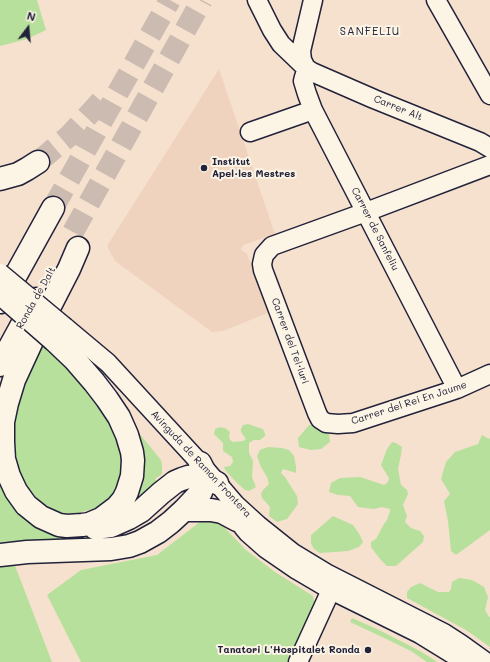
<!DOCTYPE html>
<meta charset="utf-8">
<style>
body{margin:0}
#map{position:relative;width:490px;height:662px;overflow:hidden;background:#f5e1ce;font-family:Mali,sans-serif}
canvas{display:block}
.north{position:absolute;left:8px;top:8px;width:40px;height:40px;-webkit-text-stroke:3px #fcf5e5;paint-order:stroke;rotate:16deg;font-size:11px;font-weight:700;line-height:16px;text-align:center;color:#22223b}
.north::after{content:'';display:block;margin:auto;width:14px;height:18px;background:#22223b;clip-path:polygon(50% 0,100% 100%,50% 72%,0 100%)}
</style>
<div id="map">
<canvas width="490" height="662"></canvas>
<div class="north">N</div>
</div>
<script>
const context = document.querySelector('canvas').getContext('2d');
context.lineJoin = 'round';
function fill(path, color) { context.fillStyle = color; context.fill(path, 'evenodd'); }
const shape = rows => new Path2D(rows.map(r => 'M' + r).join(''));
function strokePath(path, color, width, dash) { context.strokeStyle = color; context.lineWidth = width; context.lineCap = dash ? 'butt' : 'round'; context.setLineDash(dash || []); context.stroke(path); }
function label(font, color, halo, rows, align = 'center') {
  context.font = font + ' Mali,sans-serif'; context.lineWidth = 4; context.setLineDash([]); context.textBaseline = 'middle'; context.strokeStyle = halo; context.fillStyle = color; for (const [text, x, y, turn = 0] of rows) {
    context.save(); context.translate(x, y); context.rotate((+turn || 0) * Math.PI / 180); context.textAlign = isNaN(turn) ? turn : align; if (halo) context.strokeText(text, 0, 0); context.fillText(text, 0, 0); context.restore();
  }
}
fill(shape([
 [219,69,275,234,243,245,241,250,247,254,270,312,223,331,212,332,115,261,107,246]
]), '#f0d3be');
fill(shape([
 [0,0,37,0,46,30,27,39,0,46],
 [43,341,75,372,121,436,123,474,114,495,102,505,90,510,73,514,65,513,55,511,44,504,35,496,28,488,21,474,17,459,14,442,16,412,22,390],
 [248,424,263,429,265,434,265,436,260,440,254,440,249,443,249,453,253,461,252,477,256,487,249,491,245,490,237,483,225,470,224,467,230,466,233,462,232,457,223,451,223,443,214,434,215,429,219,427,225,428,230,432,229,436,230,440,233,442,243,441,246,439,241,432,241,429,243,425],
 [309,425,315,425,329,434,330,442,321,449,311,450,299,447,298,438],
 [136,431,139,433,161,460,162,465,162,474,155,479,159,484,134,506],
 [482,435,489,439,490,438,490,530,456,555,451,551,448,521,444,501,450,494,441,479,446,462,455,452,478,444],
 [392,442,396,443,402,447,401,455,398,469,401,485,407,490,408,494,403,505,407,516,405,522,411,528,420,531,424,536,423,542,396,566,387,566,380,559,371,547,371,542,376,539,384,524,387,520,390,511,390,509,382,507,374,509,358,507,350,496,338,495,329,492,331,483,340,478,360,477,384,485,388,482,389,478,381,465,387,449],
 [268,447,282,448,289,450,294,456,296,467,296,473,283,469,281,473,285,477,297,496,298,504,287,519,277,522,269,516,270,507,262,498,261,494,263,490,269,484,267,477,261,467,257,456,260,450],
 [0,458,5,477,67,533,86,536,108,533,167,496,171,500,155,514,140,524,120,534,115,561,14,563,52,662,0,662],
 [333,516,353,525,360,535,363,542,359,547,348,551,320,553,314,549,311,543,311,535],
 [201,521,211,521,220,523,246,550,275,572,313,596,314,601,313,608,287,662,81,662,47,595,81,570,157,555],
 [459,578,472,580,484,587,488,597,485,610,490,618,490,647,466,630,407,598,407,592,411,587,420,583,438,592,449,592,451,589,452,582],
 [352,618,377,629,420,651,436,661,437,662,427,662,411,651,380,636,350,622]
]), '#b8e09d');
strokePath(shape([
 [38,162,69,136,94,109,108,93],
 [53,208,170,0],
 [73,232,202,0]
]), '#cbbbb1', 22, [22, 11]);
const minor = shape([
 [257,0,272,30,281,44,306,68,312,72,374,99,480,142,490,148],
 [436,0,490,95],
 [306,68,302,60,301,51,313,0],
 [312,72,308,73,305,74,304,77,303,81,307,94,313,110,457,389],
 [250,132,313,110],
 [490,165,366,212,272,246,264,255,262,264,263,270,317,413,320,419,326,423,338,424,353,423,457,389,490,374],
 [65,327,108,363,200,463,236,505,258,525,293,553,326,573,444,633,461,644,486,662],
 [243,527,248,533,265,548,297,570,331,590,420,634,446,650,465,662],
 [298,662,331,590]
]);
const highway = shape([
 [0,179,18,174,27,169,38,162],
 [1,302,53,208],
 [54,340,75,360,94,382,107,399,119,417,127,435,132,452,133,460,132,476,127,492,123,500,117,507,101,519,89,524,82,525,67,526,59,525,41,517,26,505,16,491,9,476,4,459,3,442,3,422,7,403,14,380,32,341,69,269,78,248],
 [0,365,36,299],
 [184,510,211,510,222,512,237,520],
 [95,528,111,526,129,518,141,511,161,493,175,482,182,479,188,477,196,476,205,478,217,483],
 [0,555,27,552,111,549,129,546,140,542,158,532,171,522,184,510,201,492,204,483,205,473,200,463]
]);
strokePath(minor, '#22223b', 21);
strokePath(highway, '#22223b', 25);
strokePath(minor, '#fcf5e5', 18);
strokePath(highway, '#fcf5e5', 22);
const minorBridge = shape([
 [0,273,65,327]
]);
const highwayBridge = shape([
 [0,293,54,340]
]);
strokePath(minorBridge, '#22223b', 21, []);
strokePath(highwayBridge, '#22223b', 25, []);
strokePath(minorBridge, '#fcf5e5', 18);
strokePath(highwayBridge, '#fcf5e5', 22);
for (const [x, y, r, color] of [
 [204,168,4,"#22223b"],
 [368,650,4,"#22223b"]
]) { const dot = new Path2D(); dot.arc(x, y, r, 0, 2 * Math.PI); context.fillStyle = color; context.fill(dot); strokePath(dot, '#fcf5e5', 1.5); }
label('10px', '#22223b', '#fcf5e5', [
 ["Carrer Alt",398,108,22],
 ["Carrer de Sanfeliu",375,229,63],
 ["Ronda de Dalt",36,298,-61],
 ["Carrer del Tel·luri",290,341,70],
 ["Carrer del Rei En Jaume",409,403,-18],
 ["Avinguda de Ramon Frontera",201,464,47]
]);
label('bold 10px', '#22223b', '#fcf5e5', [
 ["Institut",212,162],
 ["Apel·les Mestres",212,174],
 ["Tanatori L'Hospitalet Ronda",360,650,"right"]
], 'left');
context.letterSpacing = '1px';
label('11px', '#22223b', '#fcf5e5', [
 ["SANFELIU",370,32]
]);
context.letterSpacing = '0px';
</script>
